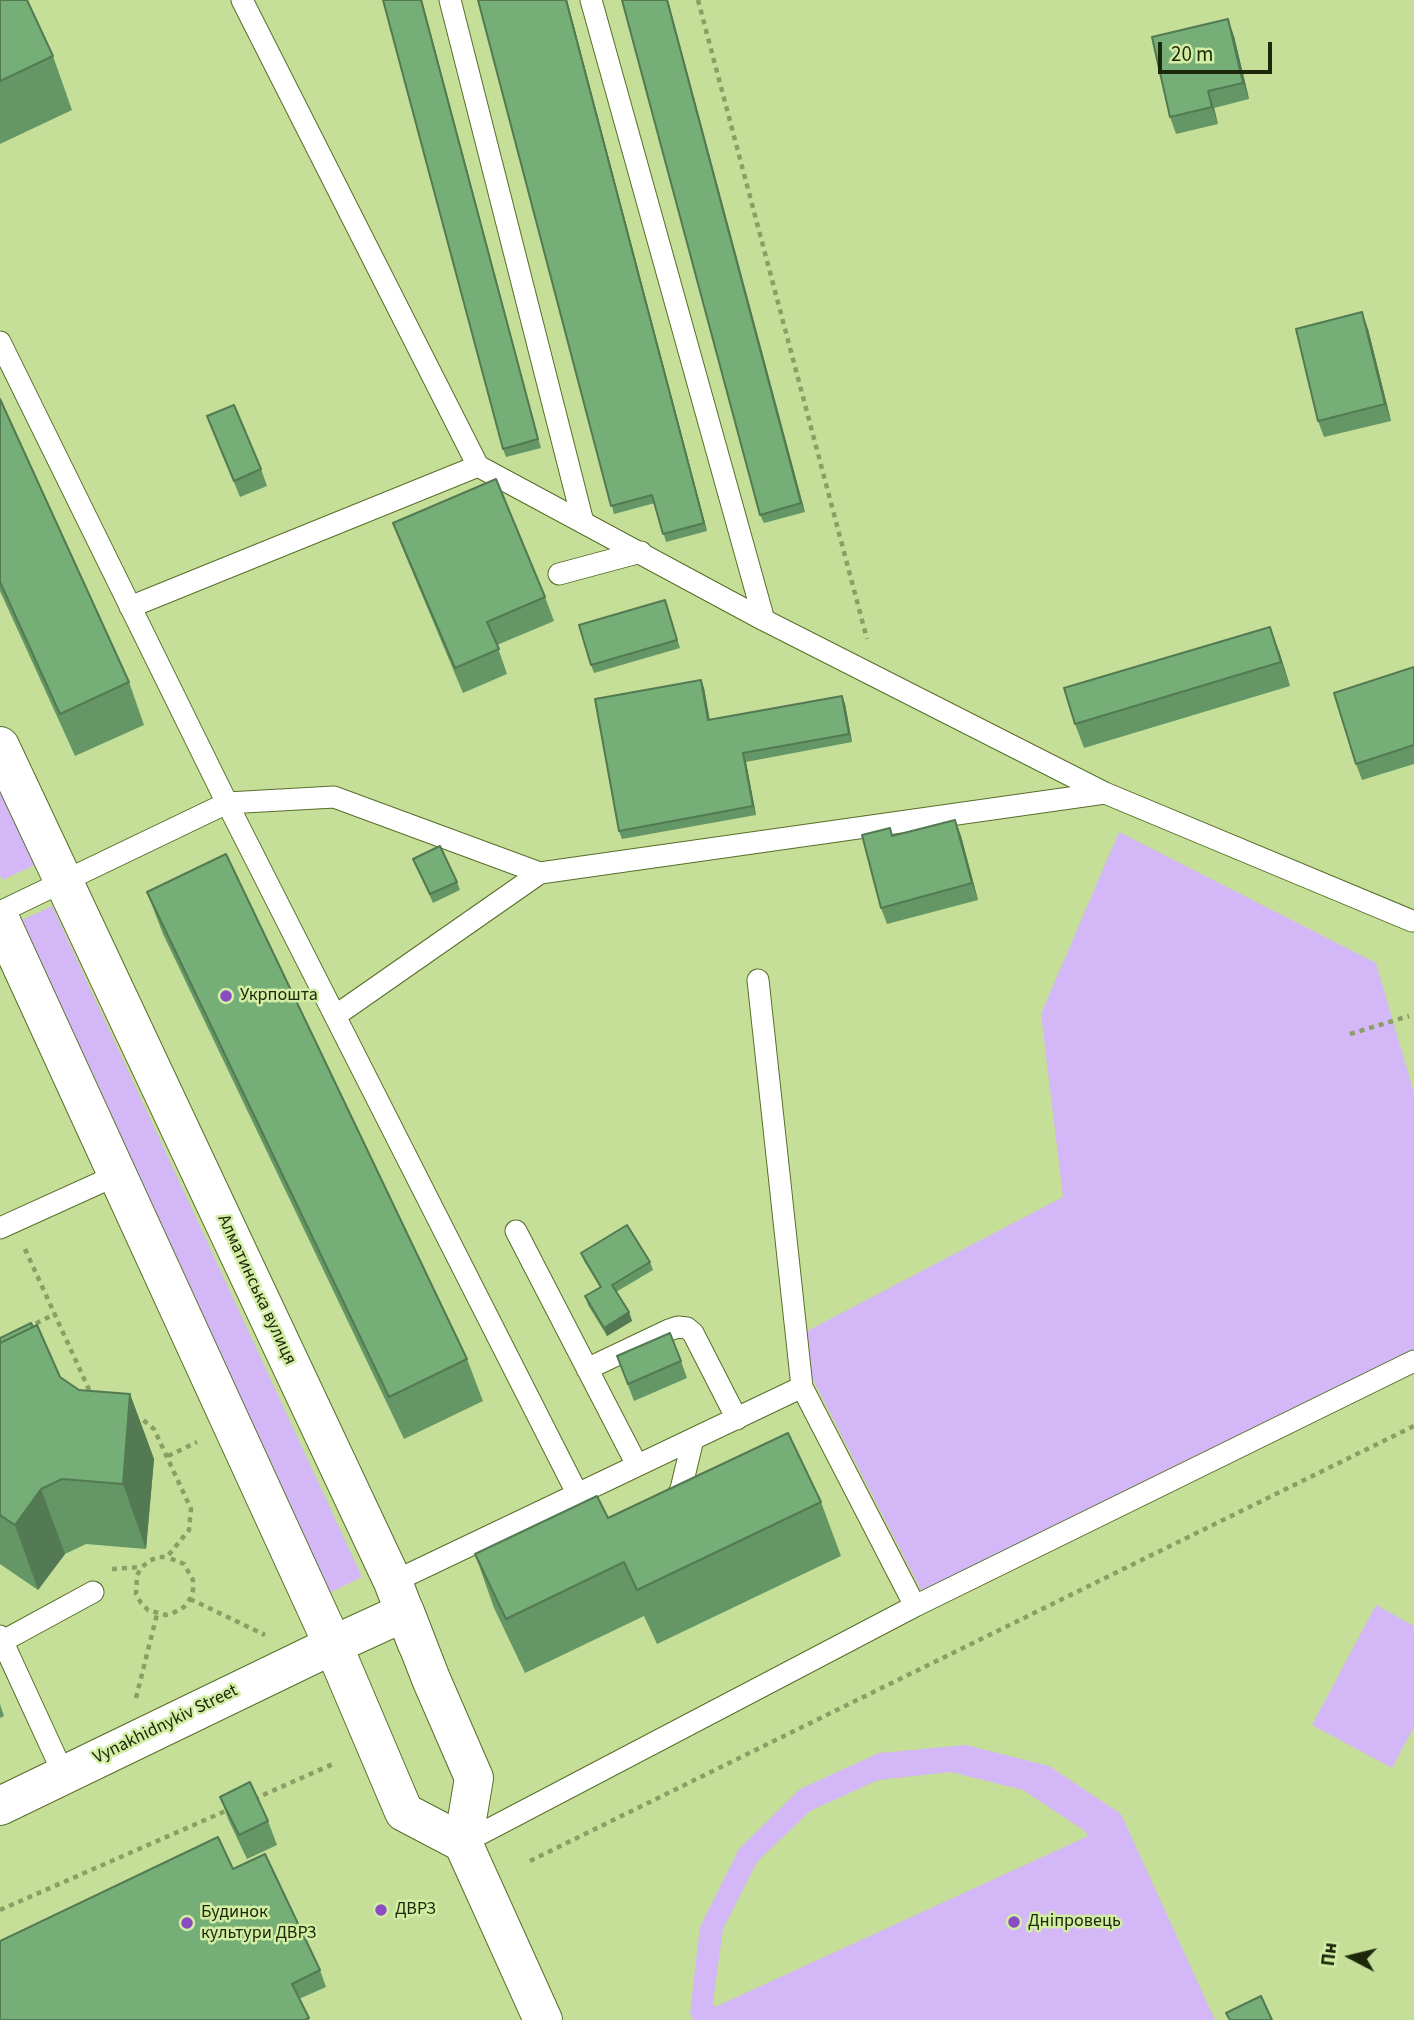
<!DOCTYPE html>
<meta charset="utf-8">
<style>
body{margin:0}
#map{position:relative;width:1414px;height:2020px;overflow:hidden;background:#c5df98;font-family:"Source Sans 3",sans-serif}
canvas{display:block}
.north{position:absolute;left:1316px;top:1922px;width:70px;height:70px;-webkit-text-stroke:5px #d2eda4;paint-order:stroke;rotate:277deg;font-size:19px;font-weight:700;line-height:28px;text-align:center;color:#1d270a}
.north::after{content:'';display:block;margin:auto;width:24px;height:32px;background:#1d270a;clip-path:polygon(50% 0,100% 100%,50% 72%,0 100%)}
.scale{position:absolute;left:1158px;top:42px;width:114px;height:32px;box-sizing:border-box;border:4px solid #1d270a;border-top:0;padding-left:9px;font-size:21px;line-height:24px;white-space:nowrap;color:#1d270a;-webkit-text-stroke:5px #d2eda4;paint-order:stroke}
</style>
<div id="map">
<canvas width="1414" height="2020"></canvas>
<div class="north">Пн</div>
<div class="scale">20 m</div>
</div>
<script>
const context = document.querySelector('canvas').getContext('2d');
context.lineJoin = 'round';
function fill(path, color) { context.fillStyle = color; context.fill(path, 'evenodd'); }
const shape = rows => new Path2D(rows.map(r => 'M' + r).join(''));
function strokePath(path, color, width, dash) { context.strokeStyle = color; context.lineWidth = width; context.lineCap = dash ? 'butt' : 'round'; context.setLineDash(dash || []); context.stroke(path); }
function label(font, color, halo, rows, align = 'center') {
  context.font = font + ' "Source Sans 3",sans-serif'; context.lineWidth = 5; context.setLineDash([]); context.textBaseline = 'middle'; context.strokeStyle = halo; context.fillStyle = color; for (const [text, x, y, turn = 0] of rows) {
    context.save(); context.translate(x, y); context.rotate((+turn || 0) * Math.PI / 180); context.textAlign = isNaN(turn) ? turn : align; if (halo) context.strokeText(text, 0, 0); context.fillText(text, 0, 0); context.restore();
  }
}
fill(shape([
 [0,791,35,865,2,880,0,875],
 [1119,832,1376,963,1414,1093,1414,1349,922,1592,792,1339,1063,1197,1041,1014],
 [52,906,362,1577,329,1593,18,922],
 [1376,1605,1414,1626,1414,1727,1392,1768,1312,1725],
 [966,1745,1049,1766,1121,1814,1215,2020,693,2020,690,2013,700,1927,739,1849,800,1789,879,1753],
 [951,1772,1023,1790,1085,1831,1088,1836,715,2007,713,2002,723,1929,757,1862,810,1811,878,1780]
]), '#d3b7f6');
const lane = shape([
 [242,0,478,466],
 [450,0,583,522],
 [591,0,764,620],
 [0,342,227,803,577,1493,589,1522,595,1529],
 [559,574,641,552],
 [130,607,478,466,764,620,1105,793,1412,921],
 [0,912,227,803,334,797,540,873],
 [758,980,802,1387],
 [335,1016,540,873,1105,793],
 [0,1228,117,1175],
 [516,1231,637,1465],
 [587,1369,669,1330,678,1327,687,1328,693,1333,737,1419],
 [668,1507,676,1498,681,1489,693,1439],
 [393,1582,802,1387,915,1606],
 [0,1636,64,1775],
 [3,1641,93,1592],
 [463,1843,915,1606,1414,1361]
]);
const street = shape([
 [0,746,393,1582,417,1644],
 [0,919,333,1645,0,1806]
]);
const secondary = shape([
 [463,1843,404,1812,333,1645,405,1612,431,1679,474,1778,463,1843,543,2020]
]);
strokePath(lane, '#586e29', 23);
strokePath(street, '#586e29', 40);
strokePath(secondary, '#586e29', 40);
strokePath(shape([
 [698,0,867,639],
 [1350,1034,1409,1016],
 [25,1249,91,1394],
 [27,1328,55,1314],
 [134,1419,142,1419,154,1429,191,1509,189,1530,167,1557,158,1557,149,1561,142,1567,137,1575,136,1594,141,1603,148,1610,166,1615,175,1612,184,1607,190,1599,193,1590,193,1580,184,1564,167,1557],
 [168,1456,197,1442],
 [112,1569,141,1567],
 [190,1599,265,1635],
 [136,1698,157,1614],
 [254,1799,333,1764],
 [530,1861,1414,1426],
 [0,1910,230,1809]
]), '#8a9f66', 4.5, [5, 5]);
strokePath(lane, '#fff', 21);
strokePath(street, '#fff', 38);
strokePath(secondary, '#fff', 38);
fill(shape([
 [0,0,53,56,72,110,0,144],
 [383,0,541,448,506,457,503,449],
 [478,0,567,0,707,531,666,542,655,503,614,514],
 [622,0,805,512,764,523,760,515],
 [1234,36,1249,99,1214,108,1218,124,1176,134,1170,117],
 [1368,329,1391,421,1324,437,1318,421],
 [0,399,129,682,144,725,75,756,0,591],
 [207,416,261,469,267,486,240,497],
 [393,523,545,597,554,621,497,645,507,674,463,693,402,547],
 [668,608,680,648,594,673,591,665],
 [1279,651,1290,686,1084,748,1075,724],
 [1414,667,1414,764,1362,780,1356,764],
 [701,680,704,688,710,720,842,696,845,704,852,742,746,762,756,815,622,839,619,831],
 [955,820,961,836,978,900,887,924,881,908,893,836],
 [413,859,457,882,460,890,433,903],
 [147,892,467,1359,483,1401,404,1439,163,934],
 [581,1253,650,1262,653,1270,616,1292,629,1312,632,1321,607,1336,588,1305,585,1296,600,1287,584,1261],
 [0,1338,79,1390,130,1394,154,1459,146,1549,86,1544,65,1554,38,1590,0,1564],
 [617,1356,681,1361,687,1378,634,1401],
 [821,1502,841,1556,657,1644,644,1616,525,1673,494,1608,475,1554,608,1518],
 [0,1704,4,1716,0,1718],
 [220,1797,268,1821,277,1845,247,1859,229,1821],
 [233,1869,320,1970,326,1987,299,1999,309,2020,0,2020]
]), '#659666');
fill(shape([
 [421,0,422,0,541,448,538,439],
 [566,0,567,0,707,531,704,523],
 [667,0,668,0,805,512,801,503],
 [1228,19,1234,36,1249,99,1243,83],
 [1208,91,1214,108,1218,124,1212,107],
 [1362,312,1368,329,1391,421,1385,404],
 [1270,627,1279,651,1290,686,1281,662],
 [701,680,704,688,711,729,708,720],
 [842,696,845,704,852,742,849,734],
 [743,753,746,762,756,815,753,806],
 [955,820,961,836,978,900,972,883],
 [629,1312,632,1321,607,1336,604,1328],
 [130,1394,154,1459,146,1549,123,1484],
 [41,1489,65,1554,38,1590,15,1525]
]), '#537a53');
const building = shape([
 [0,0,27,0,53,56,0,81,0,0],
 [383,0,421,0,538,439,503,449,383,0],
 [478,0,566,0,704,523,663,534,652,495,611,506,478,0],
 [622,0,667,0,801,503,760,515,622,0],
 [1228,19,1243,83,1208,91,1212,107,1170,117,1152,37,1228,19],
 [1362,312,1385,404,1318,421,1296,329,1362,312],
 [0,399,129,682,60,714,0,582,0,399],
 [234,405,261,469,234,481,207,416,234,405],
 [496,479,545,597,487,622,499,649,455,668,393,523,496,479],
 [665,600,677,640,591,665,579,625,665,600],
 [1270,627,1281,662,1075,724,1064,688,1270,627],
 [1414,667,1414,745,1356,764,1334,693,1414,667],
 [701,680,708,720,842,696,849,734,743,753,753,806,619,831,595,699,701,680],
 [955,820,972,883,881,908,862,835,890,828,892,836,955,820],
 [440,846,457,882,430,894,413,859,440,846],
 [226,854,467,1359,389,1397,147,892,226,854],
 [627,1225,650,1262,612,1285,629,1312,604,1328,585,1296,601,1287,581,1253,627,1225],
 [31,1323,33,1327,0,1343,0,1338,31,1323],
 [37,1325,60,1377,79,1390,130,1394,123,1484,62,1479,41,1489,15,1525,0,1515,0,1343,37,1325],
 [670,1333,681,1361,628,1384,617,1356,670,1333],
 [788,1433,821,1502,637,1590,624,1562,506,1619,475,1554,597,1496,608,1518,788,1433],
 [250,1782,268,1821,239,1835,220,1797,250,1782],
 [218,1837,233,1869,265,1854,320,1970,292,1984,309,2018,305,2020,0,2020,0,1941,218,1837],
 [1261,1996,1272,2020,1230,2020,1226,2013,1261,1996]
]);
fill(building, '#76ae77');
strokePath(building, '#537a53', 2);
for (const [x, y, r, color] of [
 [226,996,7,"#894cc2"],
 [381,1910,7,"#894cc2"],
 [1014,1922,7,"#894cc2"],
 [187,1923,7,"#894cc2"]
]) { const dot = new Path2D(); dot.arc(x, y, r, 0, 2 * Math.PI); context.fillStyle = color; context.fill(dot); strokePath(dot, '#d2eda4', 2.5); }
label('18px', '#1d270a', '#d2eda4', [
 ["Укрпошта",240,996],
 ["ДВРЗ",395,1910],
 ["Будинок",201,1913],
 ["культури ДВРЗ",201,1934],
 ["Дніпровець",1028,1922]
], 'left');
label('18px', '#1d270a', '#d2eda4', [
 ["Алматинська вулиця",256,1290,65],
 ["Vynakhidnykiv Street",166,1725,-26]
]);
</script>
